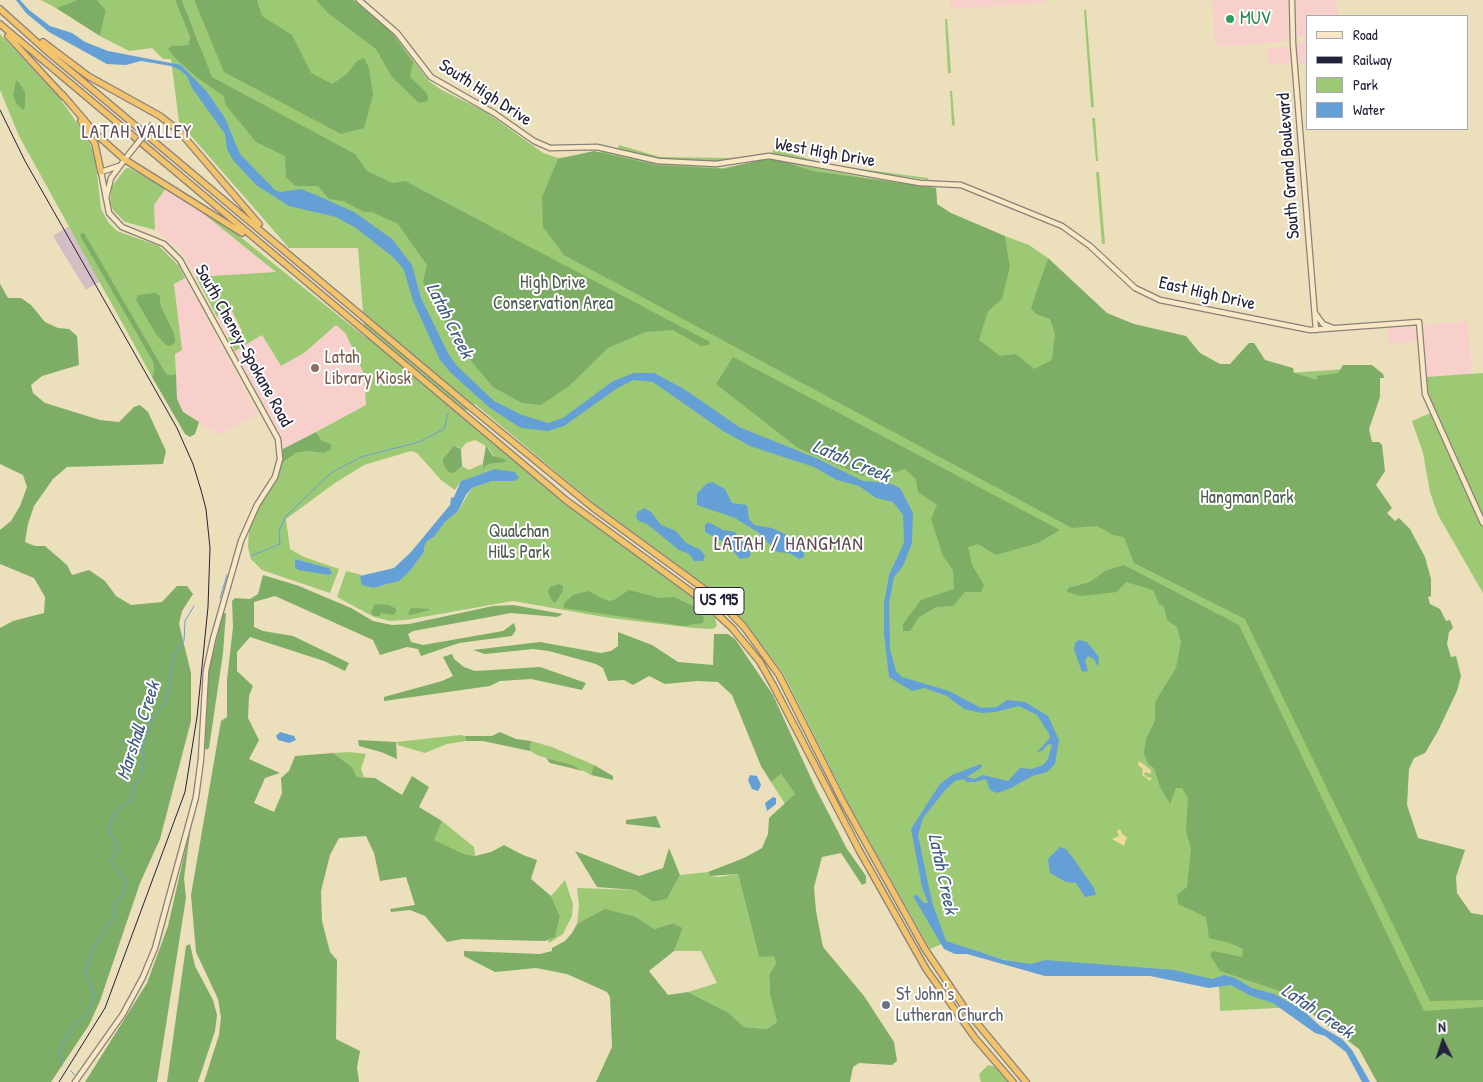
<!DOCTYPE html>
<style>
body{margin:0}
#map{position:relative;width:1483px;height:1082px;overflow:hidden;background:#ecdfbc;font-family:"Patrick Hand",sans-serif}
canvas{display:block}
.legend{position:absolute;left:1306px;top:15px;width:162px;height:115px;box-sizing:border-box;background:#fff;border:1px solid #a7a7b1;margin:0;padding:6px 9px;list-style:none;font-size:15px;color:#22223b}
.legend li{display:flex;align-items:center;gap:10px;height:25px}
.legend b{width:25px;border:1px solid #a7a7b1}
.north{position:absolute;left:1418px;top:1017px;width:50px;height:50px;-webkit-text-stroke:4px #fff;paint-order:stroke;rotate:356deg;font-size:14px;font-weight:700;line-height:20px;text-align:center;color:#22223b}
.north::after{content:'';display:block;margin:auto;width:18px;height:22px;background:#22223b;clip-path:polygon(50% 0,100% 100%,50% 72%,0 100%)}
</style>
<div id="map">
<canvas width="1483" height="1082"></canvas>
<ul class="legend">
<li><b style="height:6px;background:#fae7c3"></b>Road</li>
<li><b style="height:6px;background:#22223b"></b>Railway</li>
<li><b style="height:14px;background:#9dc975"></b>Park</li>
<li><b style="height:14px;background:#64a0d5"></b>Water</li>
</ul>
<div class="north">N</div>
</div>
<script>
const context = document.querySelector('canvas').getContext('2d');
context.lineJoin = 'round';
function fill(path, color) { context.fillStyle = color; context.fill(path, 'evenodd'); }
const shape = rows => new Path2D(rows.map(r => 'M' + r).join(''));
function strokePath(path, color, width, dash) { context.strokeStyle = color; context.lineWidth = width; context.lineCap = dash ? 'butt' : 'round'; context.setLineDash(dash || []); context.stroke(path); }
function label(font, color, halo, rows, align = 'center') {
  context.font = font + ' "Patrick Hand",sans-serif'; context.lineWidth = 4; context.setLineDash([]); context.textBaseline = 'middle'; context.strokeStyle = halo; context.fillStyle = color; for (const [text, x, y, turn = 0] of rows) {
    context.save(); context.translate(x, y); context.rotate((+turn || 0) * Math.PI / 180); context.textAlign = isNaN(turn) ? turn : align; if (halo) context.strokeText(text, 0, 0); context.fillText(text, 0, 0); context.restore();
  }
}
fill(shape([
 [950,0,1044,0,1044,3,955,9,951,7],
 [1212,0,1288,0,1288,38,1283,42,1215,47],
 [1295,0,1336,0,1338,16,1307,16,1307,37,1297,37],
 [1307,41,1307,63,1297,64,1297,43],
 [1288,47,1291,64,1268,65,1267,48],
 [166,188,190,202,276,272,196,277,180,249,156,231,154,205],
 [185,278,258,415,219,435,183,412,177,399,174,284],
 [231,309,242,331,228,338,217,317],
 [1468,321,1472,374,1426,377,1422,325],
 [336,325,346,334,364,373,366,405,283,449,282,438,235,351,262,335,280,366,304,353],
 [1387,327,1412,327,1415,330,1416,342,1388,344]
]), '#f7d0cc');
fill(shape([
 [71,225,104,279,86,290,53,236]
]), '#d2bec3');
fill(shape([
 [41,0,77,0,56,8],
 [97,0,175,0,190,37,188,45,172,46,201,48,182,0,194,0,214,47,240,0,355,0,391,31,429,81,440,89,486,112,543,153,558,158,606,151,657,164,723,168,770,159,867,178,936,188,938,214,1010,266,1005,236,1029,245,1048,258,1040,285,1201,379,1360,368,1396,817,1483,994,1483,1082,1408,1001,1220,1011,1219,984,1176,975,1030,967,944,943,930,949,846,799,783,673,747,625,717,594,597,506,475,404,459,415,565,503,698,601,715,618,717,626,713,629,694,628,610,618,513,601,406,620,390,621,374,617,337,597,346,571,362,575,360,576,374,588,387,584,409,572,424,552,424,547,427,541,434,537,444,523,458,511,472,488,492,481,514,481,495,469,461,481,455,490,441,480,417,453,411,451,364,465,335,483,286,519,290,549,304,557,339,569,330,593,262,570,251,559,248,547,249,528,257,510,276,479,282,463,296,453,307,451,324,453,322,441,316,432,366,405,364,374,346,334,336,325,304,353,281,366,262,335,235,351,228,338,242,331,231,309,217,317,196,277,276,272,189,202,238,235,365,337,358,248,289,248,179,122,171,59,163,59,152,48,129,51,100,36,106,10],
 [475,440,488,447,496,459,504,459,508,462,489,464,482,469,482,464,469,470,462,466,454,473,457,446,461,449,466,443],
 [295,559,329,568,329,575,315,572],
 [1084,10,1086,10,1094,107,1091,107],
 [945,19,947,19,951,73,948,73],
 [0,34,58,96,85,134,95,156,101,209,109,223,117,231,159,246,179,266,185,278,174,284,182,350,175,354,176,374,168,375,165,372,84,234,80,236,153,362,154,371,152,377,19,136,0,90],
 [138,295,160,296,161,306,174,333],
 [950,91,952,91,955,126,952,125],
 [1092,118,1095,118,1098,161,1096,161],
 [619,145,660,157,730,158,748,156,724,162,669,160,652,158,618,149],
 [774,149,830,165,928,178,928,180,817,164,772,153],
 [126,168,129,168,166,188,154,205,155,230,125,222,113,210,110,202,112,186],
 [1096,172,1099,172,1105,244,1102,244],
 [1483,373,1483,593,1438,515,1430,492,1423,453,1412,421,1435,411,1428,392,1426,377],
 [460,735,466,736,466,741,447,744,425,753,398,745,396,742],
 [531,741,552,747,594,765,591,775,573,765,539,756,530,751],
 [350,752,366,754,361,769,364,777,357,777,352,767,333,753],
 [781,774,795,794,785,804,771,782],
 [442,821,474,847,475,856,464,854,433,840],
 [708,872,710,876,719,877,738,874,759,957,774,955,776,963,769,975,770,995,777,1022,767,1029,744,1027,729,1013,688,992,717,983,701,951,674,951,683,928,673,923,655,929,636,917,577,924,579,906,577,888,635,890,653,902,667,899,680,875],
 [565,880,573,904,572,916,563,934,549,943,548,940,555,936,560,916,551,896],
 [988,1065,995,1067,1008,1082,981,1082,979,1074]
]), '#9dc975');
fill(shape([
 [77,0,97,0,106,10,100,36,56,8],
 [175,0,182,0,212,77,355,154,367,171,392,183,405,181,710,342,709,345,701,346,673,330,645,332,608,348,569,386,541,405,522,403,493,387,457,344,423,282,427,265,398,224,372,212,364,212,343,201,329,199,318,186,295,186,286,177,285,156,256,142,225,104,224,96,199,79,176,59,168,49,172,46,188,45,190,37],
 [194,0,257,0,262,16,292,35,311,73,332,84,346,75,357,61,364,58,369,68,373,95,364,128,341,134,224,72],
 [316,0,353,0,391,32,413,62,410,77,427,93,428,101,419,103,392,77,376,49,328,13],
 [16,81,18,81,25,92,25,107,23,110,16,103,13,95],
 [594,151,656,165,724,169,760,160,779,160,812,171,936,188,937,204,951,213,1005,236,1010,266,1002,299,988,311,979,340,1000,356,1016,354,1034,369,1052,360,1055,334,1050,319,1036,314,1031,308,1048,258,1107,313,1134,324,1186,336,1200,353,1220,364,1230,364,1249,343,1254,343,1265,360,1293,368,1294,373,1317,380,1317,376,1338,373,1343,365,1372,365,1383,374,1384,378,1380,378,1380,397,1369,429,1372,442,1379,442,1382,445,1385,471,1376,485,1392,508,1387,513,1395,521,1399,518,1410,529,1425,557,1431,579,1431,596,1428,597,1430,604,1440,609,1446,621,1450,620,1453,628,1449,632,1447,644,1451,657,1456,656,1461,676,1457,691,1438,731,1425,753,1414,758,1409,769,1407,805,1418,838,1465,850,1456,877,1457,893,1471,913,1483,915,1483,1000,1430,1001,1245,619,1134,563,1124,537,1113,535,1097,526,1072,528,564,255,543,227,542,197,558,159],
 [81,233,84,233,165,372,168,375,176,374,177,399,183,412,199,422,195,434,190,437,185,434,152,377,154,371,153,362,80,236],
 [0,284,8,298,21,298,31,305,45,322,58,328,69,329,77,336,79,365,42,376,31,385,33,393,45,403,100,420,119,422,134,407,140,405,148,412,166,451,163,464,67,467,53,479,34,506,28,524,25,542,35,546,45,546,67,565,72,575,89,570,105,581,116,596,131,605,162,602,177,586,187,586,193,594,182,611,179,624,191,673,191,721,160,839,140,883,100,1001,89,1025,51,1082,0,1082,0,628,13,621,44,613,45,597,34,578,0,564,0,530,11,521,20,506,27,487,23,475,0,464],
 [155,293,160,296,161,306,174,333,175,342,171,346,166,345,156,334,136,300,138,295],
 [733,357,1060,530,1038,543,996,555,978,544,968,547,972,565,984,585,981,592,965,592,953,606,936,607,919,617,910,631,903,631,903,624,921,600,954,589,953,570,943,556,931,519,937,505,918,492,916,479,905,469,895,472,872,467,863,476,798,448,716,384],
 [316,432,322,441,331,444,331,449,324,453,307,451,296,453,282,463,283,449],
 [486,445,493,456,504,459,508,462,489,464,482,469],
 [454,446,461,449,462,466,454,473,448,472,443,463,443,459],
 [1124,565,1239,625,1424,1011,1483,1007,1483,1082,1377,1082,1359,1049,1319,1019,1280,991,1220,971,1210,955,1213,951,1242,957,1243,949,1230,943,1209,938,1206,917,1178,904,1177,895,1187,887,1191,849,1186,831,1188,798,1182,788,1176,788,1170,804,1160,787,1154,768,1148,764,1144,754,1146,739,1155,721,1155,702,1176,668,1181,642,1177,627,1167,620,1164,607,1159,604,1153,590,1126,582,1117,592,1081,596,1067,592,1068,588,1090,582,1105,571],
 [263,575,299,586,351,608,373,621,392,625,409,624,493,606,513,605,563,614,557,617,511,613,413,631,408,634,411,642,423,645,503,631,514,623,516,630,512,636,459,643,421,656,418,649,407,647,380,655,373,640,275,596,254,602,254,627,263,631,293,636,349,663,345,671,324,661,250,637,237,652,237,671,253,686,249,696,248,718,259,740,249,759,280,773,265,778,254,803,274,812,282,793,281,778,289,771,295,756,333,753,352,767,357,777,375,778,402,795,412,776,429,787,419,807,442,821,434,840,464,854,475,856,491,852,504,845,523,855,537,860,531,879,551,896,560,916,555,937,545,941,462,939,447,942,425,916,410,910,391,912,390,909,415,905,406,877,380,881,374,853,366,836,339,838,330,855,321,891,322,921,330,952,337,960,336,1039,360,1051,357,1067,359,1082,204,1082,219,1035,221,1017,218,999,196,952,191,895,221,721,227,717,227,680,233,627,232,601,235,598,250,599,258,594],
 [559,584,563,586,563,591,555,603,552,601,548,592,550,587],
 [629,590,660,598,674,597,697,608,704,618,703,623,684,626,564,608,564,603,573,595,588,591,608,601,614,600],
 [375,604,389,605,396,609,396,612,394,615,381,613,379,616,374,616,371,612],
 [411,608,429,609,430,610,410,615,408,614],
 [226,613,223,653,209,748,207,750,205,748,209,670,223,614],
 [618,632,652,645,678,662,713,665,714,634,728,634,735,639,773,695,815,787,847,849,866,876,866,883,862,885,841,853,822,857,814,887,816,911,823,947,864,996,894,1042,897,1061,892,1065,859,1063,853,1067,850,1082,596,1082,612,1047,610,997,607,992,567,974,536,968,495,972,464,956,464,951,540,954,552,951,552,948,565,941,572,933,577,924,605,909,636,917,655,929,673,923,683,928,674,951,649,971,668,995,688,992,729,1013,744,1027,767,1029,777,1022,770,995,769,975,776,963,774,956,759,957,738,874,710,876,708,872,744,858,762,848,768,834,769,818,795,794,781,774,771,782,761,766,732,695,718,682,697,681,665,684,649,676,633,685,624,680,608,681,603,668,596,664,549,651,533,649,485,654,473,650,540,642,601,653,611,651,618,646],
 [452,654,454,659,464,667,475,671,540,667,586,683,582,690,531,679,500,681,490,686,384,701,384,697,442,681,453,676,443,657],
 [500,732,516,739,531,741,530,751,483,741,466,741,466,736,492,736],
 [358,740,396,742,397,759,381,752,359,746],
 [546,758,573,765,583,771,550,763],
 [594,765,613,776,613,780,591,775],
 [656,816,661,828,626,824,626,820],
 [191,825,184,878,186,898,157,1082,85,1082,147,983,168,926],
 [669,848,680,875,667,899,653,902,635,890,597,887,575,851,639,876,663,868],
 [190,944,195,966,213,1000,217,1015,215,1031,198,1082,167,1082,186,946]
]), '#7ead66');
fill(shape([
 [1139,761,1151,770,1151,774,1146,772,1144,774,1146,777,1152,778,1150,781,1142,775,1143,769,1138,765],
 [1120,829,1123,835,1127,837,1124,846,1112,839,1119,836,1117,831]
]), '#eeda9e');
fill(shape([
 [16,0,20,0,29,10,50,26,72,33,85,42,108,51,181,65,207,92,225,118,240,154,275,190,280,192,301,189,316,195,354,212,392,239,412,265,421,298,448,353,456,365,494,401,522,415,548,423,563,418,613,381,634,373,654,373,684,389,739,427,816,458,863,481,889,483,900,488,913,513,912,543,903,566,894,577,889,603,890,649,896,671,902,677,949,691,981,708,997,707,1007,700,1025,702,1048,716,1059,740,1055,764,1047,772,1032,776,1011,788,997,793,990,790,986,779,975,782,967,782,963,779,955,781,946,789,923,818,918,835,932,902,946,941,1004,960,1031,964,1045,960,1174,970,1212,979,1224,975,1235,978,1252,988,1274,994,1303,1010,1320,1026,1342,1039,1352,1050,1370,1082,1362,1082,1346,1052,1325,1036,1315,1033,1273,1003,1251,996,1231,985,1209,988,1150,976,1045,976,967,954,955,954,944,949,913,896,917,895,924,903,928,903,922,887,911,829,940,784,952,775,981,764,982,767,967,777,974,779,983,775,1008,781,1020,768,1032,769,1043,765,1048,759,1052,745,1048,744,1042,751,1037,752,1050,738,1049,734,1037,715,1019,706,995,712,981,713,964,709,947,696,924,688,912,691,889,677,884,634,884,603,889,575,904,543,903,515,893,502,876,498,859,486,837,480,814,467,750,446,723,431,653,382,633,380,616,389,564,426,548,431,521,428,490,408,451,373,440,360,413,301,404,270,393,257,356,228,336,217,289,206,256,185,233,160,227,149,225,134,192,88,187,76,180,70,171,66,141,61,126,65,107,64,49,32,26,13],
 [495,469,515,472,519,478,514,481,492,481,472,488,466,495,458,511,444,523,434,537,427,541,424,547,424,552,409,572,399,581,387,584,374,588,362,585,360,576,394,568,411,552,450,505,451,498,454,497,461,481],
 [712,482,725,489,732,503,747,505,749,519,754,525,772,528,785,534,792,546,804,552,804,557,799,559,789,553,777,552,759,533,735,518,697,505,697,494,706,484],
 [645,508,652,513,661,525,676,531,686,543,701,550,705,556,703,561,694,561,689,554,679,550,647,524,639,521,636,517,637,512],
 [708,522,723,530,735,532,739,540,751,547,750,557,740,559,727,544,705,532,705,525],
 [295,559,329,568,332,573,329,575,298,570,295,567],
 [1079,640,1087,642,1099,657,1098,667,1094,659,1088,656,1085,661,1088,671,1083,672,1081,669,1074,650,1075,643],
 [280,732,294,736,296,740,289,743,278,740,276,736],
 [750,775,757,776,761,785,758,791,752,789,748,780],
 [773,797,776,798,776,804,767,811,765,803],
 [1060,847,1066,849,1073,858,1094,888,1096,895,1085,897,1076,883,1066,882,1050,873,1048,859]
]), '#64a0d5');
strokePath(shape([
 [251,556,280,544,279,531,286,516,331,473,361,457,419,442,444,429,448,414],
 [220,598,227,575],
 [62,1066,59,1050,77,1021,87,1014,95,995,85,972,89,958,105,928,115,917,115,903,123,895,126,882,110,859,117,852,115,842,109,830,113,814,131,800,134,785,142,774,144,763,142,749,153,717,166,703,174,654,184,641,185,621,194,606],
 [71,1071,75,1075]
]), '#64a0d5', 1);
const secondary = shape([
 [359,0,397,33,431,77,494,113,534,141,550,148,597,147,658,161,716,164,769,156,885,177,920,183,961,185,1062,226,1090,246,1135,288,1160,300,1310,330,1419,322,1425,394,1483,523],
 [1292,0,1293,44,1316,330],
 [106,198,111,178,129,154],
 [1315,313,1323,324,1333,328],
 [75,1082,123,1014,143,977,155,948,196,797,201,759,206,671,213,639,241,541,257,505,275,477,280,459,278,439,180,260,164,244,122,227,109,213,101,172,119,166]
]);
const highway = shape([
 [0,9,49,53,463,401,592,507,715,597,744,627,779,675,842,800,925,949,966,1010,1026,1082],
 [0,24,567,501,701,599,732,628,760,662,773,685,859,850,926,969,975,1038,1013,1082],
 [8,36,64,97],
 [43,42,88,76,160,116,179,131,259,224],
 [62,94,97,135,124,159,242,233],
 [81,121,95,144,101,172]
]);
strokePath(secondary, '#87807c', 7);
strokePath(highway, '#87807c', 8);
strokePath(secondary, '#fae7c3', 4.5);
strokePath(highway, '#f2c36a', 5.5);
strokePath(shape([
 [0,110,25,161,177,428,193,464,201,490,206,509,210,548,208,607,197,717,185,792,105,1008,59,1082]
]), '#22223b', 1);
const secondaryBridge = shape([
 [129,154,153,124]
]);
strokePath(secondaryBridge, '#87807c', 7, []);
strokePath(secondaryBridge, '#fae7c3', 4.5);
for (const [x, y, r, color] of [
 [1230,19,5,"#2e9e5b"],
 [315,368,5,"#8d6e63"],
 [886,1005,5,"#6b7280"]
]) { const dot = new Path2D(); dot.arc(x, y, r, 0, 2 * Math.PI); context.fillStyle = color; context.fill(dot); strokePath(dot, '#fff', 2); }
for (const [x, y, w] of [
 [719,601,50]
]) { const box = new Path2D(); box.roundRect(x - w / 2, y - 13.5, w, 27, 4); context.fillStyle = '#fff'; context.fill(box); strokePath(box, '#22223b', 1); }
label('bold 16px', '#22223b', null, [
 ["US 195",719,601]
]);
label('18px', '#27864d', '#fff', [
 ["MUV",1240,19]
], 'left');
label('18px', '#22223b', '#fff', [
 ["South High Drive",485,93,33],
 ["West High Drive",825,153,10],
 ["South Grand Boulevard",1289,166,-94],
 ["East High Drive",1207,294,13],
 ["South Cheney-Spokane Road",243,346,61]
]);
label('18px', '#4d5c4f', '#fff', [
 ["High Drive",553,283],
 ["Conservation Area",553,304],
 ["Hangman Park",1247,498],
 ["Qualchan",519,532],
 ["Hills Park",519,553]
]);
label('18px', '#785e54', '#fff', [
 ["Latah",325,358],
 ["Library Kiosk",325,379]
], 'left');
label('18px', '#5b616d', '#fff', [
 ["St John's",896,995],
 ["Lutheran Church",896,1016]
], 'left');
context.letterSpacing = '1px';
label('19px', '#604b55', '#fff', [
 ["LATAH VALLEY",137,133]
]);
context.letterSpacing = '0px';
label('italic 19px', '#405b80', '#fff', [
 ["Latah Creek",449,321,63],
 ["Latah Creek",851,462,23],
 ["Marshall Creek",139,731,-72],
 ["Latah Creek",942,874,78],
 ["Latah Creek",1317,1012,34]
]);
context.letterSpacing = '1px';
label('20px', '#604b55', '#fff', [
 ["LATAH / HANGMAN",789,545]
]);
context.letterSpacing = '0px';
</script>
